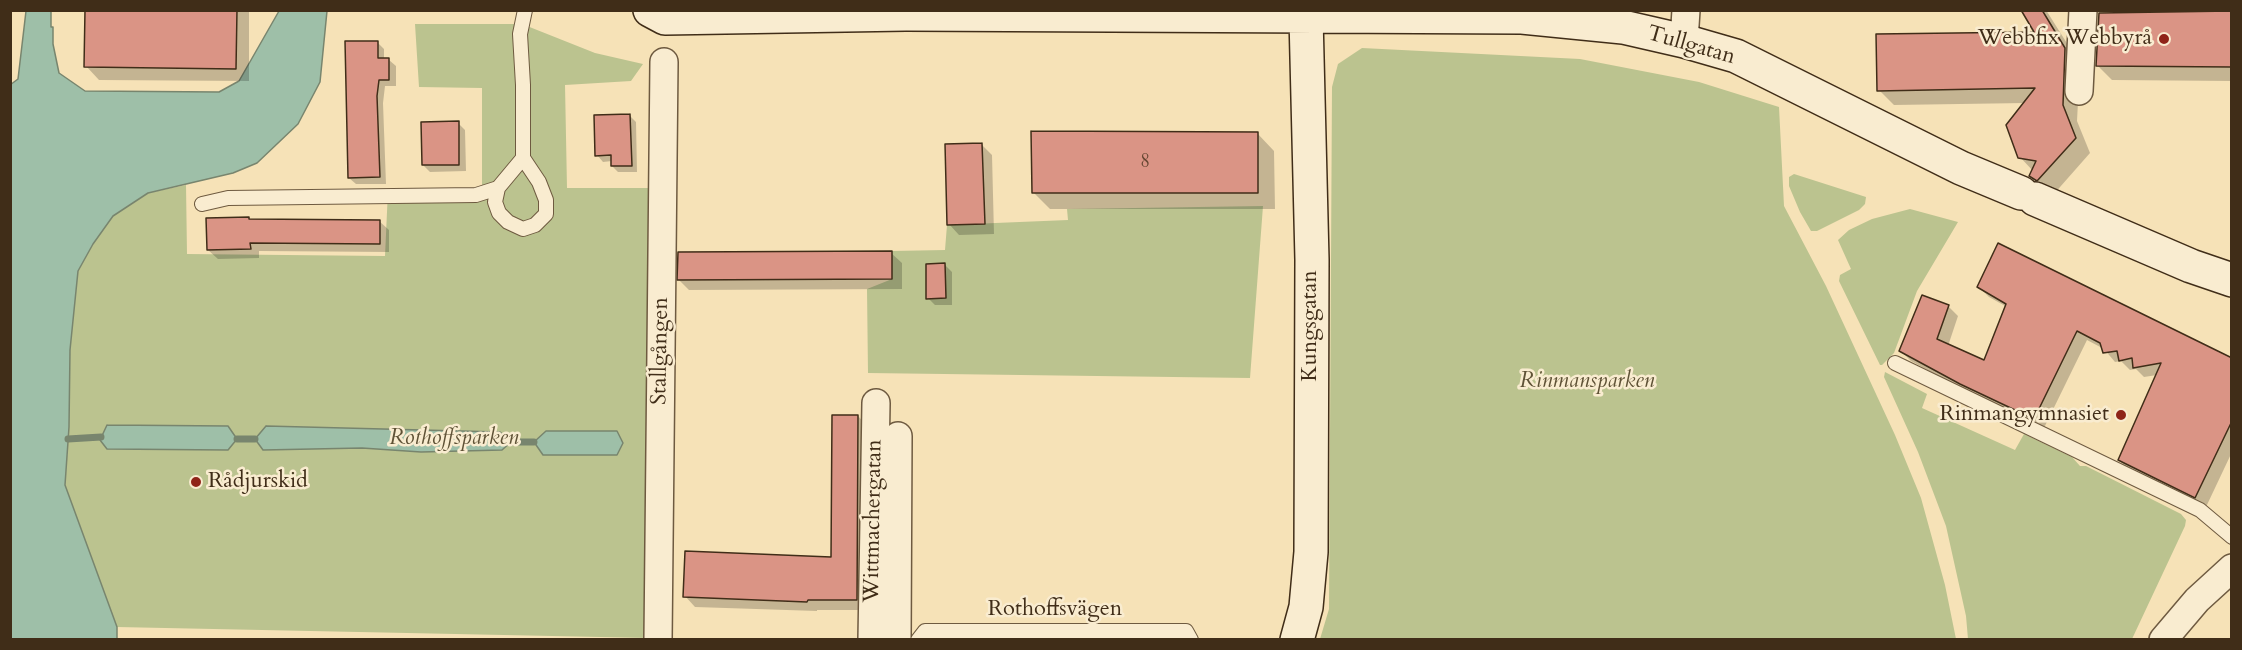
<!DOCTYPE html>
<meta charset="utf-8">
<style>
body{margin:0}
#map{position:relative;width:2242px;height:650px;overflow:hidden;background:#f6e2b7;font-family:Cardo,serif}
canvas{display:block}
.frame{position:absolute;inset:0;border:12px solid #402d18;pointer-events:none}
</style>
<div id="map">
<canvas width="2242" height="650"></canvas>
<div class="frame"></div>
</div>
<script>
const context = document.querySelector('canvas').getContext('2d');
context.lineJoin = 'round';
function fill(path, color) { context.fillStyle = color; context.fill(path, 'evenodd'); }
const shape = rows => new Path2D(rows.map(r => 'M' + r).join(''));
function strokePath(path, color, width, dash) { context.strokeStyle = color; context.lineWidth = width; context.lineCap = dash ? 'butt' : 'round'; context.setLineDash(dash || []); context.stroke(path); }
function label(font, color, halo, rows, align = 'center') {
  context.font = font + ' Cardo,serif'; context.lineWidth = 5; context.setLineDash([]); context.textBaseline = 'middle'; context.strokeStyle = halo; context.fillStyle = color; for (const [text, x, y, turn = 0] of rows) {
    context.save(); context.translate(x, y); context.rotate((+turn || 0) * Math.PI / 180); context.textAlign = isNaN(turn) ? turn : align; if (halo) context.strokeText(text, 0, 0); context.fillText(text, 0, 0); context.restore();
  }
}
fill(shape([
 [415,24,522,24,595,53,643,64,631,81,565,85,567,188,650,188,649,638,117,627,65,485,69,427,70,350,78,271,93,244,113,216,148,193,186,185,187,254,385,256,388,190,482,190,482,88,419,87],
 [1362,48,1580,59,1699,82,1779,107,1784,206,1826,286,1895,435,1921,498,1945,585,1956,639,1320,639,1329,609,1332,87,1338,64],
 [1794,174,1866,197,1865,204,1859,210,1817,231,1811,231,1800,212,1789,186,1789,177],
 [1263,206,1250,378,868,373,867,289,892,279,892,251,945,250,947,225,1068,220,1067,209],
 [1910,209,1958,222,1917,291,1894,353,1882,365,1880,365,1839,281,1840,275,1851,269,1838,240,1849,230,1872,219],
 [1885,372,1927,394,1922,408,2015,450,2024,434,2072,457,2080,466,2086,466,2181,514,2186,520,2185,526,2132,639,1968,639,1966,616,1946,526,1918,452,1884,377]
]), '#bbc38f');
const water = shape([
 [26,11,51,11,51,27,53,27,53,44,59,73,85,91,219,92,239,81,279,11,327,11,320,82,298,124,257,163,233,173,148,193,113,216,93,244,78,271,70,350,69,427,65,485,117,627,117,639,11,639,10,85,18,79,26,11],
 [107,425,228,426,237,439,228,450,107,449,100,440,107,425],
 [266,426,500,432,511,442,502,450,421,452,362,448,263,450,255,439,266,426],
 [546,431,617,431,623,443,617,455,543,455,534,442,546,431]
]);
fill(water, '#9ebfa8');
strokePath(water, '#78856e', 1.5);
fill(shape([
 [87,10,249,10,249,81,99,80,86,66],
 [2022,10,2046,10,2080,64,2077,121,2090,153,2053,195,2031,176,2033,171,2020,157,2026,103,1894,105,1879,90,2036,33],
 [2232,13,2232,81,2112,80,2098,66],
 [377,42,384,49,384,60,389,60,396,66,396,86,385,86,383,103,386,184,356,184,349,178],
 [629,115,636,122,637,172,618,172,612,166,612,161,603,162,597,155],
 [458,123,465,130,466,171,430,172,423,165],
 [1257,133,1274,151,1275,209,1050,209,1033,192],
 [982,145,992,155,994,234,959,235,949,224],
 [249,218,251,221,379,221,389,230,389,252,259,251,259,258,218,259,208,250],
 [891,253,902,263,902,289,689,290,679,280],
 [945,265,952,272,952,305,935,305,928,298],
 [1979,287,2232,359,2232,452,2206,507,2129,470,2119,460,2157,375,2144,377,2136,369,2130,370,2121,361,2115,362,2104,349,2087,340,2044,428,1972,394,1911,361,1901,351,1948,306,1958,316,1948,346,1985,362,2007,307,1989,297],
 [858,416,868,427,867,610,817,610,817,611,695,607,685,596,832,559]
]), '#0003');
strokePath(shape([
 [68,439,101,437],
 [237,439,255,439],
 [511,442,534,442]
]), '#78856e', 7);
const building = shape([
 [85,10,237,10,236,69,84,67,85,10],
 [2021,10,2042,10,2065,48,2063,105,2076,138,2037,181,2029,176,2036,161,2018,158,2006,125,2035,88,1877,91,1876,34,2034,32,2021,10],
 [2232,11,2232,67,2096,66,2099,13,2232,11],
 [345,41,378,41,378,58,389,58,389,80,379,80,377,96,380,177,348,178,345,41],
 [630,114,632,166,611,166,611,155,595,156,594,115,630,114],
 [459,121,459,165,422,165,421,122,459,121],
 [1031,131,1258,132,1258,193,1032,193,1031,131],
 [982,143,985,224,947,225,945,144,982,143],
 [249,217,249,219,380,220,380,244,250,243,251,249,207,250,206,218,249,217],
 [1998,243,2232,358,2232,421,2195,498,2118,460,2161,363,2133,368,2132,358,2119,361,2117,351,2103,353,2100,343,2077,331,2034,419,1960,384,1899,351,1922,295,1949,305,1937,339,1984,360,2006,304,1977,287,1998,243],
 [892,251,892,279,677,280,678,252,892,251],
 [945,263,946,298,926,299,926,264,945,263],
 [832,415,858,415,857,600,808,600,807,602,683,597,685,551,831,557,832,415]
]);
fill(building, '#da9485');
strokePath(building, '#402d18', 1.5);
const lane = shape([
 [523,158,498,188,495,202,499,213,508,222,523,229,535,225,546,214,546,200,539,182,523,158,523,85,520,34,525,10],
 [202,204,228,198,476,195,498,188],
 [1895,363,2200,510,2232,537],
 [918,640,925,631,1186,631,1191,640]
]);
const street = shape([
 [1684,41,1686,10],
 [2079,91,2083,10],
 [658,640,664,62],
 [872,640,876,403],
 [897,640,898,436],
 [2163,640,2197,600,2232,568]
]);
const secondary = shape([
 [650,10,665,18,906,14,1522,17,1623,27,1684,41,1736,56,1961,168,2021,193],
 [2035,199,2191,266,2232,280],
 [1297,640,1306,607,1311,552,1312,260,1306,17]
]);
strokePath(lane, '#6e5a40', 16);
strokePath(street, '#6e5a40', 30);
strokePath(secondary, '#402d18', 36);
strokePath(lane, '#f9ecd0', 14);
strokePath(street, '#f9ecd0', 27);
strokePath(secondary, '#f9ecd0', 33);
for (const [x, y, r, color] of [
 [2164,39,6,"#8f2418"],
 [2121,415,6,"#8f2418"],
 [196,482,6,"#8f2418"]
]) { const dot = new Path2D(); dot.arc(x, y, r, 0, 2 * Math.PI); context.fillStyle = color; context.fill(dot); strokePath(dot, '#f9ecd0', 2); }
label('20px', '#664733', null, [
 ["8",1145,162]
]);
label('22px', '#402d18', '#f9ecd0', [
 ["Webbfix Webbyrå",2152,39],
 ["Rinmangymnasiet",2109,415],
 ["Rådjurskid",208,482,"left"]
], 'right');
label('22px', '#402d18', '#f9ecd0', [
 ["Tullgatan",1691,46,16],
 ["Kungsgatan",1311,326,-90],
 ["Stallgången",661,351,-89],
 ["Wittmachergatan",874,521,-89],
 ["Rothoffsvägen",1055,610]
]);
label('italic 22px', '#5f5236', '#f9ecd0', [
 ["Rinmansparken",1587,382],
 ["Rothoffsparken",454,439]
]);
</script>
